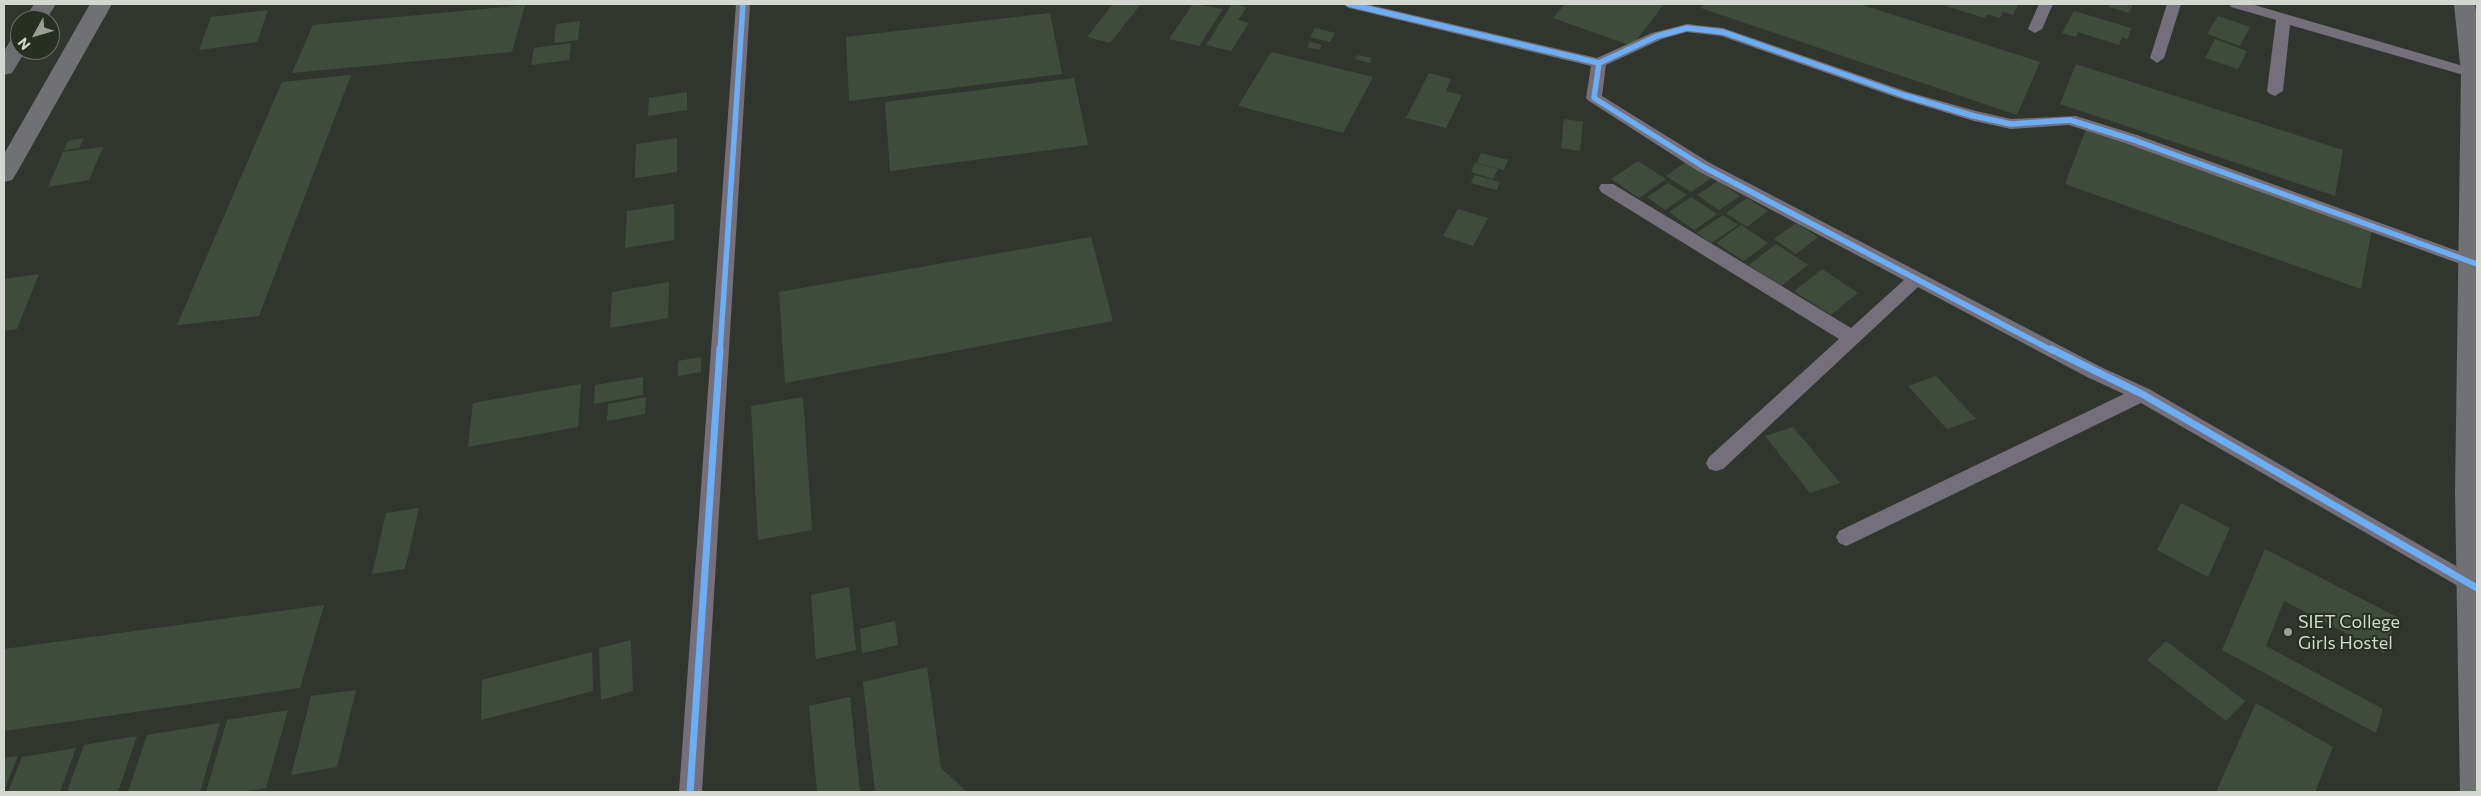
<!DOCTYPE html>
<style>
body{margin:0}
#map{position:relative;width:2481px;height:796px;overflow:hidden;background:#30362e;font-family:Commissioner,sans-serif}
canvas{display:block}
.frame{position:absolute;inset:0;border:5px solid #d2d8cf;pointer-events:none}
.north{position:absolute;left:10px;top:10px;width:50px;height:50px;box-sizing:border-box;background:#262f21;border:1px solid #6b7367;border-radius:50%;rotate:231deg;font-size:14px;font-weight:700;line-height:20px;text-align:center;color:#d2d8cf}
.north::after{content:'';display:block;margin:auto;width:18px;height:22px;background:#999f97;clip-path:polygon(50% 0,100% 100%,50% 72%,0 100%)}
</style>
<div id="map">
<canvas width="2481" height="796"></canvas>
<div class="frame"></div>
<div class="north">N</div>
</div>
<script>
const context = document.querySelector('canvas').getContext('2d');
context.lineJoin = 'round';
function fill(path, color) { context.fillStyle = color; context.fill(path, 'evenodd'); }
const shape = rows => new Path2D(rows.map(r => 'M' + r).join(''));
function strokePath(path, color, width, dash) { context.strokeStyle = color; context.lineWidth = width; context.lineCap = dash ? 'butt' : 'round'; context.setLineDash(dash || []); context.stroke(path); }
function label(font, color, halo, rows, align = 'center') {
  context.font = font + ' Commissioner,sans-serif'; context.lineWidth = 4; context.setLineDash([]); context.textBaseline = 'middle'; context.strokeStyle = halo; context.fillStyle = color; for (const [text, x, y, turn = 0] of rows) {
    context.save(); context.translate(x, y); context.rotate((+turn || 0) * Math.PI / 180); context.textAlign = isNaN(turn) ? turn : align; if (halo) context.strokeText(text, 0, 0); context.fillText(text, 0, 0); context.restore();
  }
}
fill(shape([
 [1113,4,1141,4,1110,43,1087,37],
 [1193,4,1223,9,1199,46,1169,39],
 [1232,4,1247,7,1238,20,1249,23,1231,51,1206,45],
 [1565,4,1664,4,1632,46,1553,18],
 [1704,4,1860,4,2040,62,2017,115,1701,8],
 [1939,4,2015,4,2018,5,2013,15,2003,12,2000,18,1987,14,1985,18],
 [2110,4,2133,4,2129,13,2109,7],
 [525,5,512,52,292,73,313,25],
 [268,10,257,42,199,50,211,17],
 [2074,11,2131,28,2128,39,2122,37,2119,45,2078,32,2076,37,2062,33],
 [1050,13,1062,74,849,101,846,37],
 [2218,16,2250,27,2240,46,2207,34],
 [580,21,578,40,554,43,556,24],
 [1315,28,1335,33,1330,42,1310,37],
 [2215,39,2247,51,2238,69,2205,58],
 [1310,42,1322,45,1319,50,1307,47],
 [571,43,569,60,531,65,534,48],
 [1271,52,1373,77,1343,133,1238,106],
 [1358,55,1372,58,1370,63,1355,59],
 [2076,64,2343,150,2335,196,2060,104],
 [1429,73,1451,79,1446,91,1462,95,1446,128,1406,118],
 [351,75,259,316,177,325,282,82],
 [1074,78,1088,145,890,171,885,102],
 [687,92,687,110,648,116,649,98],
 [1564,119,1583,122,1580,151,1561,148],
 [2087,126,2373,223,2361,289,2065,184],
 [84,138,79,148,64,150,68,141],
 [677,138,677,172,635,178,636,144],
 [103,147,89,180,48,187,63,152],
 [1481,153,1508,160,1504,170,1477,163],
 [1638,161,1666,179,1639,198,1611,179],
 [1687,161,1713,177,1691,192,1666,176],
 [1475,163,1498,169,1493,179,1471,172],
 [1474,175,1500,182,1497,190,1471,183],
 [1718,181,1740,196,1719,210,1697,195],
 [1668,183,1687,195,1665,210,1647,197],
 [1691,197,1717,214,1694,230,1669,212],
 [1747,198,1768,211,1747,227,1726,213],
 [674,204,674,240,625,248,627,211],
 [1458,209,1488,218,1473,246,1443,236],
 [1723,215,1738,225,1711,243,1697,233],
 [1796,223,1818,237,1796,254,1774,239],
 [1741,225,1768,243,1744,261,1716,243],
 [1091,237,1113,321,785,383,779,292],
 [1776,244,1808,265,1781,286,1749,265],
 [1822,269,1858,293,1831,315,1794,291],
 [39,274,17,329,4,331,4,279],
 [669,282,668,318,610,328,612,292],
 [701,357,701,372,678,376,678,361],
 [1936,376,1976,419,1947,429,1908,386],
 [643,377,643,395,594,404,595,385],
 [581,384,578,427,468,447,473,403],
 [646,397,645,414,607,421,608,404],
 [803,397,812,530,758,540,751,406],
 [1793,427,1840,483,1810,493,1765,436],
 [2181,503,2230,528,2208,577,2157,550],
 [419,508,405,569,372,574,386,513],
 [2265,549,2397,617,2384,653,2284,601,2266,646,2383,709,2376,733,2222,650],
 [849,587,856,650,816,659,811,595],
 [324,605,300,688,4,731,4,649],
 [895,621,898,645,862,653,860,629],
 [631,640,633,691,601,700,599,648],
 [2166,641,2245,701,2226,721,2147,660],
 [592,652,593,691,481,720,482,680],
 [927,667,941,768,967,792,875,792,863,682],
 [356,690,337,767,291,775,311,696],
 [850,697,860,792,817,792,809,706],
 [2256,703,2333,747,2315,792,2216,792],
 [288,710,266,788,242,792,206,792,227,720],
 [220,723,200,792,128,792,147,735],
 [137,736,118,792,67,792,84,745],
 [76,748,60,792,8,792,22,757],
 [18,756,4,791,4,758]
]), '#404c3b');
fill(shape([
 [736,4,750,4,702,792,679,792,736,4],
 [1342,4,1366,4,1597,58,1652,33,1687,24,1723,28,1908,92,1976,111,2011,119,2076,116,2137,135,2477,258,2477,270,2125,143,2069,125,2011,129,1974,121,1898,98,1721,36,1687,32,1662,39,1606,65,1602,96,1710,163,2101,367,2149,389,2477,578,2477,597,2141,403,1853,543,1846,546,1839,543,1836,537,1839,531,2124,394,2087,377,1918,287,1723,469,1716,471,1709,469,1706,463,1709,457,1839,339,1601,192,1599,188,1601,184,1613,184,1851,328,1904,280,1698,171,1589,101,1586,98,1591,66,1349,8,1342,4],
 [2039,4,2053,4,2042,29,2035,33,2028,29,2039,4],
 [2167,4,2181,4,2164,58,2157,63,2150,58,2167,4],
 [2229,4,2251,4,2477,70,2477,76,2467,76,2290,25,2283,91,2275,96,2270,94,2267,91,2276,20,2231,7,2229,4]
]), '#746f7a');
fill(shape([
 [90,4,112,4,16,174,12,180,4,182,4,154,90,4],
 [2454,4,2475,4,2477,20,2477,792,2460,792,2455,492,2461,73,2454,4]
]), '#717075');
fill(shape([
 [34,4,56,4,46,20,24,20,34,4],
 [20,36,20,50,26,50,12,73,4,75,4,51,12,38,20,36]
]), '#6e6e72');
strokePath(shape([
 [1349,4,1599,63,1657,36,1687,28,1723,32,1903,95,1974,116,2011,124,2070,120,2131,139,2477,264],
 [1599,63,1594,98,1704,167,2053,351],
 [720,351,743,4]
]), '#6dadf4', 5.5);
strokePath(shape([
 [2051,349,2142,394,2477,588],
 [690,792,720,349]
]), '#6dadf4', 7);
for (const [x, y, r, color] of [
 [2288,632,5,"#999f97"]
]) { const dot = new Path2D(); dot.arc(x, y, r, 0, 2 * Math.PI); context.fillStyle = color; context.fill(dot); strokePath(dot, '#262f21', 2); }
label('18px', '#d2d8cf', '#262f21', [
 ["SIET College",2298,622],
 ["Girls Hostel",2298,643]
], 'left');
</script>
